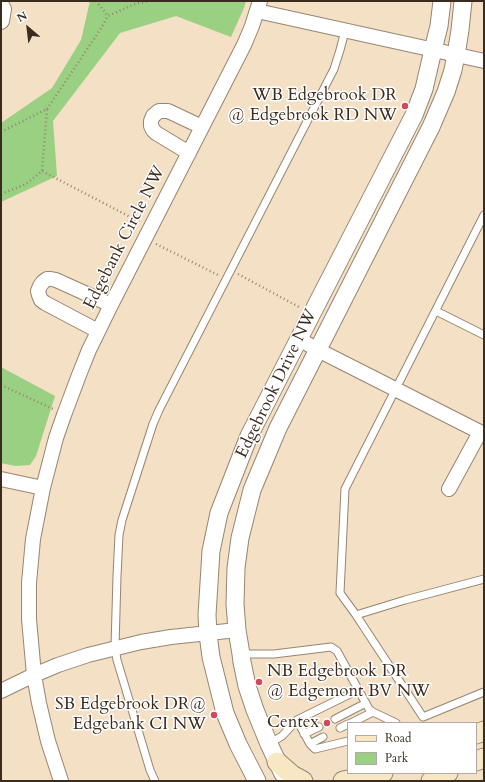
<!DOCTYPE html>
<style>
body{margin:0}
#map{position:relative;width:485px;height:782px;overflow:hidden;background:#f3e0c5;font-family:Cardo,serif}
canvas{display:block}
.frame{position:absolute;inset:0;border:2px solid #3b2a1e;pointer-events:none}
.legend{position:absolute;left:347px;top:722px;width:130px;height:52px;box-sizing:border-box;background:#fff;border:1px solid #b1aaa5;margin:0;padding:5px 7px;list-style:none;font-size:12px;color:#3b2a1e}
.legend li{display:flex;align-items:center;gap:8px;height:20px}
.legend b{width:20px;border:1px solid #b1aaa5}
.north{position:absolute;left:8px;top:8px;width:40px;height:40px;-webkit-text-stroke:3px #fff;paint-order:stroke;rotate:332deg;font-size:11px;font-weight:700;line-height:16px;text-align:center;color:#3b2a1e}
.north::after{content:'';display:block;margin:auto;width:14px;height:18px;background:#3b2a1e;clip-path:polygon(50% 0,100% 100%,50% 72%,0 100%)}
</style>
<div id="map">
<canvas width="485" height="782"></canvas>
<div class="frame"></div>
<ul class="legend">
<li><b style="height:5px;background:#f7e8c3"></b>Road</li>
<li><b style="height:11px;background:#99d082"></b>Park</li>
</ul>
<div class="north">N</div>
</div>
<script>
const context = document.querySelector('canvas').getContext('2d');
context.lineJoin = 'round';
function fill(path, color) { context.fillStyle = color; context.fill(path, 'evenodd'); }
const shape = rows => new Path2D(rows.map(r => 'M' + r).join(''));
function strokePath(path, color, width, dash) { context.strokeStyle = color; context.lineWidth = width; context.lineCap = dash ? 'butt' : 'round'; context.setLineDash(dash || []); context.stroke(path); }
function label(font, color, halo, rows, align = 'center') {
  context.font = font + ' Cardo,serif'; context.lineWidth = 3; context.setLineDash([]); context.textBaseline = 'middle'; context.strokeStyle = halo; context.fillStyle = color; for (const [text, x, y, turn = 0] of rows) {
    context.save(); context.translate(x, y); context.rotate((+turn || 0) * Math.PI / 180); context.textAlign = isNaN(turn) ? turn : align; if (halo) context.strokeText(text, 0, 0); context.fillText(text, 0, 0); context.restore();
  }
}
fill(shape([
 [90,1,246,1,244,8,231,37,176,16,120,33,53,121,57,176,1,202,1,123,52,88,81,40],
 [1,367,55,396,36,456,30,465,15,466,1,463]
]), '#99d082');
const service = shape([
 [484,215,345,489,340,593,356,615,423,717,484,692],
 [436,311,484,335],
 [356,615,405,600,484,579],
 [242,654,274,654,331,647,337,651,369,709,373,712,396,723],
 [335,719,366,703],
 [297,720,310,744,315,749,348,741],
 [351,723,373,712],
 [340,728,348,724],
 [304,734,319,727],
 [269,744,282,736,297,720,358,690],
 [310,744,323,737],
 [155,781,150,770,133,713,117,660,115,647,117,576,119,535,122,520,153,424,159,410,334,69,340,50,345,31]
]);
const minor = shape([
 [1,3,4,9,2,21,1,22],
 [257,11,484,61],
 [189,153,156,133,153,130,151,126,151,121,153,116,159,111,168,111,202,127],
 [98,331,45,303,41,300,39,295,38,291,40,286,43,282,47,279,51,279,56,280,111,305],
 [299,339,318,350,484,434],
 [1,479,43,488],
 [449,489,480,432],
 [237,630,171,637,141,642,88,655,58,665,34,675,29,619,29,583,33,539,43,488,56,438,64,415,79,375,89,350,111,305,244,45,252,26,260,1],
 [1,691,34,675,39,703,48,741,61,781]
]);
const tertiary = shape([
 [283,774,269,744,255,710,247,686,242,662,241,654,237,630,235,604,236,568,240,538,252,490,278,428,431,127,446,92,453,70,456,55,460,30,463,1],
 [257,781,238,744,225,713,211,657,208,634,207,615,211,551,219,513,249,436,414,115,424,89,433,50,439,26,442,1]
]);
const secondary = shape([
 [476,734,484,731],
 [476,761,484,758],
 [277,762,292,775,303,781],
 [343,781,383,773],
 [431,781,448,773]
]);
strokePath(service, '#978572', 9);
strokePath(minor, '#978572', 16);
strokePath(tertiary, '#978572', 19);
strokePath(secondary, '#978572', 21);
strokePath(shape([
 [96,1,108,16],
 [47,109,100,30,108,16,135,4,149,1],
 [1,132,47,109,42,171],
 [1,194,26,184,42,171,140,222],
 [156,244,218,275],
 [238,274,299,307],
 [1,385,53,409],
 [482,781,484,780]
]), '#978572', 2.5, [1, 3]);
strokePath(service, '#fff', 7);
strokePath(minor, '#fff', 14);
strokePath(tertiary, '#fff', 17);
strokePath(secondary, '#f7e8c3', 19);
for (const [x, y, r, color] of [
 [405,106,4,"#d1495b"],
 [259,682,4,"#d1495b"],
 [214,715,4,"#d1495b"],
 [327,723,4,"#d1495b"]
]) { const dot = new Path2D(); dot.arc(x, y, r, 0, 2 * Math.PI); context.fillStyle = color; context.fill(dot); strokePath(dot, '#fff', 1.5); }
label('17px', '#3b2a1e', '#fff', [
 ["WB Edgebrook DR",397,96],
 ["@ Edgebrook RD NW",397,116],
 ["NB Edgebrook DR",267,672,"left"],
 ["@ Edgemont BV NW",267,692,"left"],
 ["SB Edgebrook DR@",206,705],
 ["Edgebank CI NW",206,725],
 ["Centex",319,723]
], 'right');
label('17px', '#3b2a1e', '#fff', [
 ["Edgebank Circle NW",125,238,-63],
 ["Edgebrook Drive NW",277,384,-64]
]);
</script>
